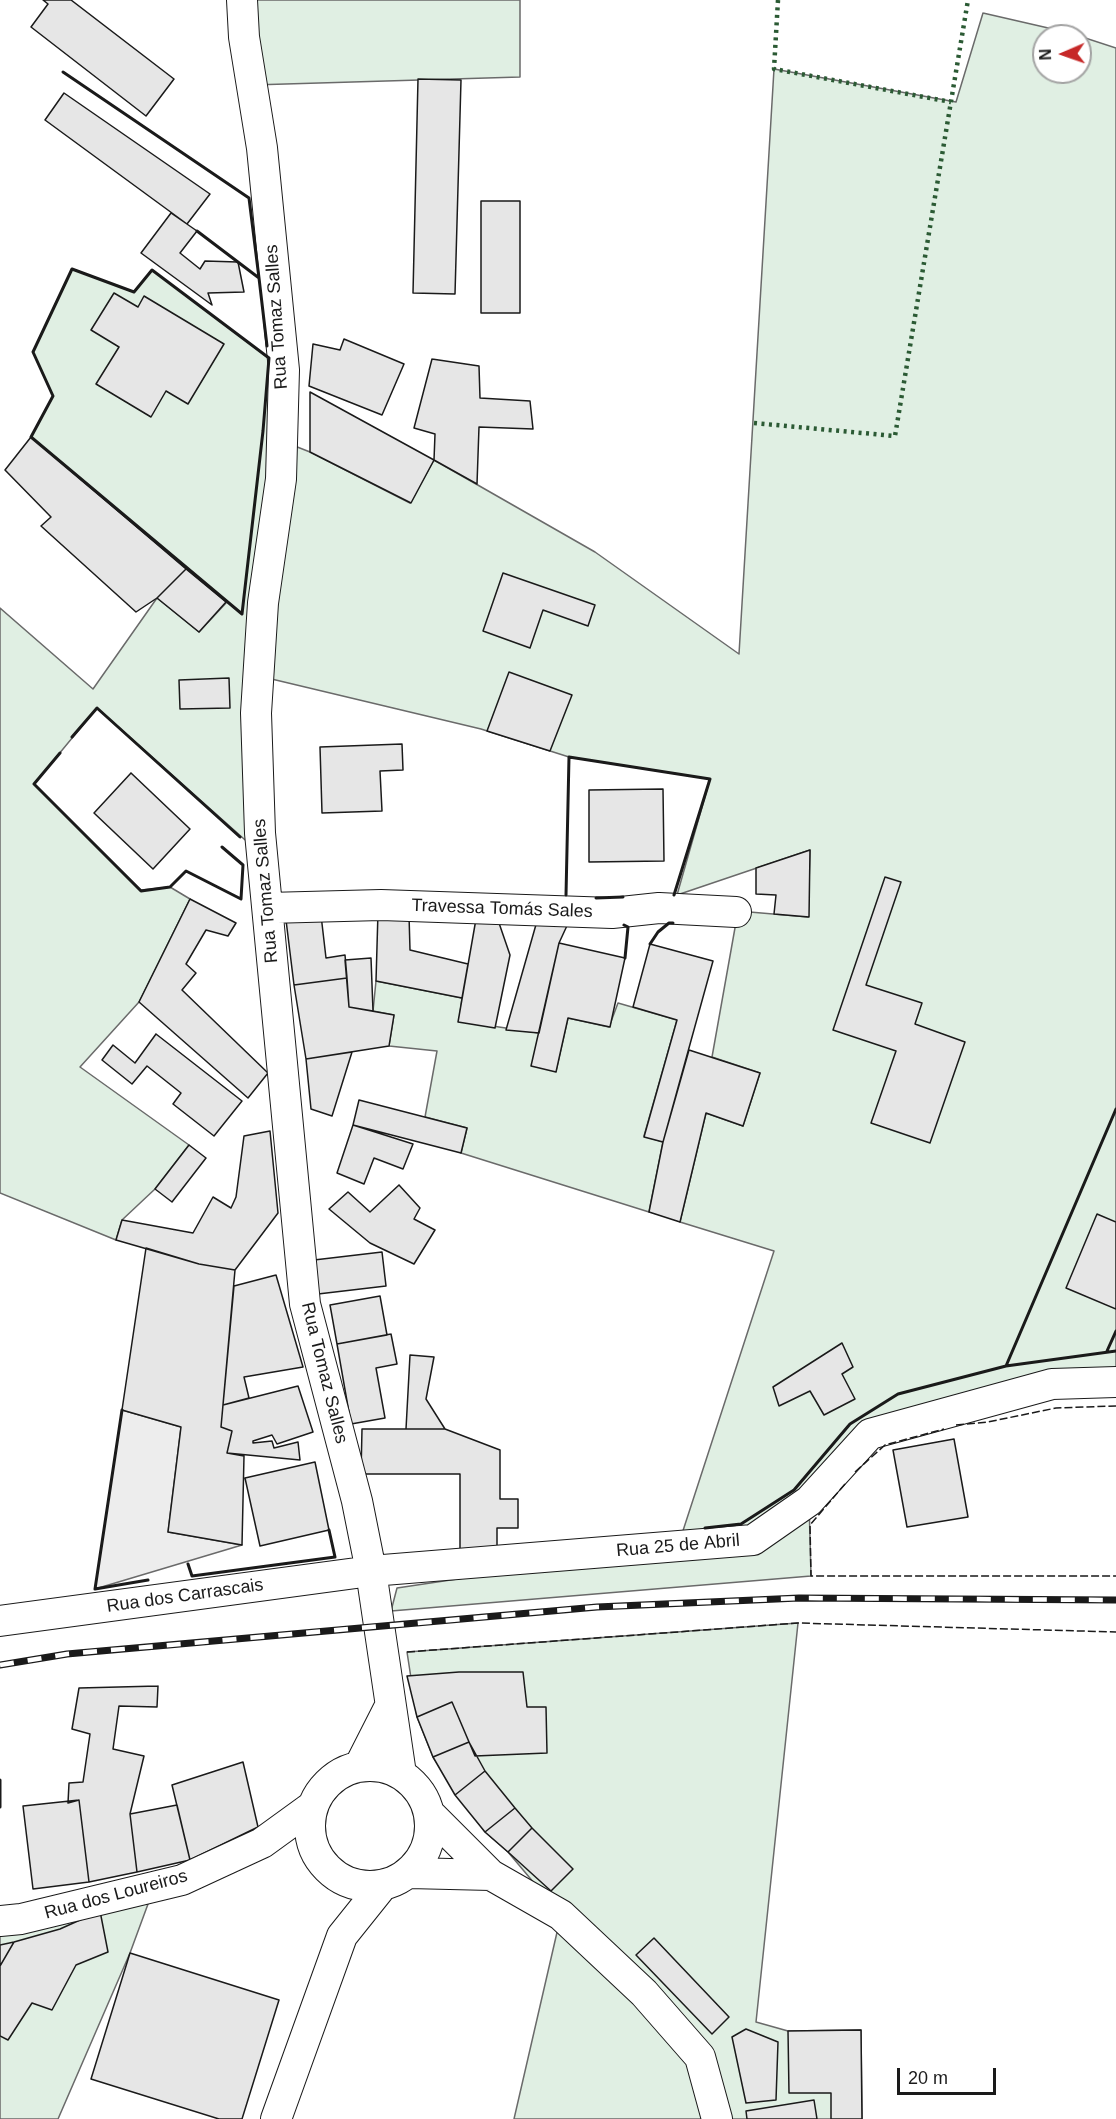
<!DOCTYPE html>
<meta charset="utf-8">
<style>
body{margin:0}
#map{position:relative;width:1116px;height:2119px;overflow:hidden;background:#fff;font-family:Helvetica,sans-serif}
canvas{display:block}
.north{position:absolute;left:1032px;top:24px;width:60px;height:60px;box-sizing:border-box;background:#fff;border:2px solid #a3a3a3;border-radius:50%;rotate:268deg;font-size:16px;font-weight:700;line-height:24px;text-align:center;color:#1a1a1a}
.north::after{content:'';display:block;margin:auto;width:21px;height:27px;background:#c62828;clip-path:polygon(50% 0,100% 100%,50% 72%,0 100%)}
.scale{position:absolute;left:897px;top:2068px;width:99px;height:27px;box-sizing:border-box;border:3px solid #1a1a1a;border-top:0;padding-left:8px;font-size:18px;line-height:21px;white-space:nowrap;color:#1a1a1a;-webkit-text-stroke:4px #fff;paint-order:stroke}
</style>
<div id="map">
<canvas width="1116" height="2119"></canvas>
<div class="north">N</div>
<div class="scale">20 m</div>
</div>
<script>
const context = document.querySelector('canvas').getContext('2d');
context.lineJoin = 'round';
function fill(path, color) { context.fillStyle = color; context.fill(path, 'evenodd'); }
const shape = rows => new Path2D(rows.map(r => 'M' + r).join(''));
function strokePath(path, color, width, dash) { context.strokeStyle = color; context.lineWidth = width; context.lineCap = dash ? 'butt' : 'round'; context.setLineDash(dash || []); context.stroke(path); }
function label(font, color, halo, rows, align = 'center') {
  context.font = font + ' Helvetica,sans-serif'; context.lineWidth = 4.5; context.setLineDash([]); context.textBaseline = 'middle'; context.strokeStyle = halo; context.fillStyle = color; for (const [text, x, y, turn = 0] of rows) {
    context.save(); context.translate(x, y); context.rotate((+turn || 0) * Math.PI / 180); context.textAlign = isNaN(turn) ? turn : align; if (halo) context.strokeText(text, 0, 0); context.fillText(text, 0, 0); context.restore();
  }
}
const green = shape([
 [242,0,520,0,520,77,252,85,242,0],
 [983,13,1070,33,1116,48,1116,1382,870,1434,809,1501,811,1576,391,1611,397,1588,678,1546,774,1251,680,1222,706,1113,743,1126,760,1073,712,1057,738,911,808,917,810,850,677,895,710,779,569,757,481,729,259,676,262,855,97,708,34,784,141,890,170,887,190,899,139,1002,80,1067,189,1145,155,1189,122,1220,116,1240,0,1193,0,608,93,689,157,598,199,632,226,603,31,437,53,396,33,352,72,269,134,292,152,270,284,370,282,441,310,452,410,503,434,460,595,552,739,654,774,69,956,102,983,13],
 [1044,36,1080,36,1080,72,1044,72,1044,36],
 [376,981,462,998,459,1021,539,1033,556,1071,568,1018,609,1027,618,1003,677,1020,644,1136,663,1142,649,1212,461,1153,467,1128,425,1117,437,1051,389,1046,394,1015,373,1011,376,981],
 [798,1623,756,2022,788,2031,861,2030,862,2119,514,2119,561,1915,508,1852,485,1832,433,1757,417,1717,407,1652,798,1623],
 [155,1885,130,1953,58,2119,0,2119,0,1921,155,1885]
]);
fill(green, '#e0efe3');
strokePath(green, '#6a6a6a', 1.5);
const parking = shape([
 [122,1410,181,1427,168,1532,242,1545,95,1589,122,1410]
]);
fill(parking, '#ededed');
strokePath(parking, '#6a6a6a', 1.5);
const building = shape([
 [43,0,71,0,174,79,146,116,31,27,48,4,43,0],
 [418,79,461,80,455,294,413,293,418,79],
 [64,93,210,194,187,224,45,120,64,93],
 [481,201,520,201,520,313,481,313,481,201],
 [171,213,197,231,180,253,200,269,205,261,238,262,244,292,208,293,212,305,141,253,171,213],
 [114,293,138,307,144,296,224,344,188,404,166,391,151,417,96,384,119,347,91,330,114,293],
 [344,339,404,364,382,415,309,386,313,344,340,350,344,339],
 [432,359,479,366,480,398,530,401,533,429,479,427,477,484,434,460,435,434,414,428,432,359],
 [310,392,434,460,411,503,310,452,310,392],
 [31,437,186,569,157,598,136,612,41,526,51,517,5,470,31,437],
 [186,569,226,602,199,632,157,598,186,569],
 [503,573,595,605,588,626,543,610,530,648,483,631,503,573],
 [509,672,572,695,550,751,487,731,509,672],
 [229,678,230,708,180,709,179,680,229,678],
 [402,744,403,770,380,771,382,811,322,813,320,747,402,744],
 [131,773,190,829,153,869,94,813,131,773],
 [663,789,664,861,589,862,589,790,663,789],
 [810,850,809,917,774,914,776,895,756,894,756,868,810,850],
 [885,877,901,882,866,985,922,1003,915,1024,965,1042,930,1143,871,1123,896,1051,833,1030,885,877],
 [190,899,236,923,228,936,206,930,186,964,196,973,182,990,268,1073,248,1098,139,1002,190,899],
 [378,912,409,915,410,950,468,964,462,998,376,981,378,912],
 [539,914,571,917,559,943,539,1033,506,1030,539,914],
 [321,915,326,958,345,955,347,978,294,985,286,920,321,915],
 [476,919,499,923,510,955,495,1028,458,1022,476,919],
 [559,943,625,958,610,1027,568,1018,556,1072,531,1066,559,943],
 [650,944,713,961,663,1142,644,1137,677,1020,633,1007,650,944],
 [371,958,373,1011,349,1007,345,960,371,958],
 [347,978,349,1007,394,1015,389,1046,306,1059,294,985,347,978],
 [156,1034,242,1101,214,1136,173,1104,181,1093,147,1066,132,1084,102,1060,113,1045,135,1063,156,1034],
 [689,1050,760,1073,743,1126,706,1113,680,1222,649,1212,663,1142,689,1050],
 [352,1052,332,1116,311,1109,306,1059,352,1052],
 [359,1100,467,1128,461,1153,353,1125,359,1100],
 [353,1125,413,1144,403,1169,374,1158,364,1184,337,1173,353,1125],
 [270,1131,278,1213,235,1270,199,1264,116,1240,122,1220,193,1233,213,1197,231,1208,236,1197,244,1136,270,1131],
 [189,1145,206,1158,172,1202,155,1189,189,1145],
 [399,1185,420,1208,414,1219,435,1230,414,1264,370,1243,329,1209,348,1192,370,1212,399,1185],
 [1097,1214,1116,1222,1116,1309,1066,1288,1097,1214],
 [146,1248,199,1264,235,1270,221,1427,232,1431,227,1453,244,1456,242,1545,168,1532,181,1427,122,1410,146,1248],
 [382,1252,386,1286,318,1294,314,1260,382,1252],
 [276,1275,303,1367,244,1377,249,1398,223,1405,234,1286,276,1275],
 [380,1296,387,1335,337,1344,330,1305,380,1296],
 [391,1334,397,1364,376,1368,385,1418,351,1424,337,1344,391,1334],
 [842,1343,853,1367,842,1374,855,1399,824,1415,810,1391,779,1406,773,1387,842,1343],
 [410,1355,434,1357,426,1399,445,1429,406,1429,410,1355],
 [298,1386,313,1432,277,1444,272,1435,253,1441,253,1443,272,1441,274,1448,298,1442,300,1460,227,1453,232,1431,221,1427,223,1405,298,1386],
 [362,1429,445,1429,500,1450,500,1499,518,1499,518,1528,497,1528,497,1557,460,1557,460,1474,361,1474,362,1429],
 [954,1439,968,1517,907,1527,893,1450,954,1439],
 [315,1462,329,1530,260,1546,245,1478,315,1462],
 [459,1672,523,1672,527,1707,546,1707,547,1753,475,1756,452,1702,417,1717,407,1676,459,1672],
 [158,1686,157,1707,119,1706,113,1749,144,1756,130,1814,137,1872,89,1882,79,1800,68,1803,69,1783,83,1782,90,1734,72,1729,79,1688,158,1686],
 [452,1702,469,1742,433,1757,417,1717,452,1702],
 [469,1742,485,1771,455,1795,433,1757,469,1742],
 [243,1762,258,1827,190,1860,172,1785,243,1762],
 [485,1771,515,1808,485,1832,455,1795,485,1771],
 [79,1800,89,1882,33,1889,23,1806,79,1800],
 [177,1805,190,1860,137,1872,130,1814,177,1805],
 [515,1808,532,1828,508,1852,485,1832,515,1808],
 [532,1828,573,1869,551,1891,508,1852,532,1828],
 [100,1911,108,1952,76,1965,52,2010,32,2003,8,2040,0,2036,0,1966,14,1942,60,1929,100,1911],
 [654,1938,729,2017,712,2034,636,1955,654,1938],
 [14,1942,0,1966,0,1945,14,1942],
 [130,1953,279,2000,242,2119,219,2119,91,2079,130,1953],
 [746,2029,778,2042,776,2100,746,2103,732,2037,746,2029],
 [861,2030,862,2119,831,2119,831,2093,789,2093,788,2031,861,2030],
 [814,2100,817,2119,747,2119,746,2111,814,2100]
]);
fill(building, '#e6e6e6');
strokePath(building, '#1a1a1a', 1.5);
const minor = shape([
 [242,0,244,37,262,148,284,370,281,479,263,603,256,713,260,833,305,1304,357,1501,371,1571,401,1774],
 [268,908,381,905,612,913,659,908,736,912],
 [0,1621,371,1571,753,1540,809,1501,870,1434,1052,1384,1116,1382],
 '310 1826a60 60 0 1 1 120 0a60 60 0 1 1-120 0Z',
 [359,1767,390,1706],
 [429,1813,491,1875,561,1915,644,1993,700,2057,717,2119],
 [409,1873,491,1875],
 [0,1921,21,1919,182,1880,262,1843,313,1806],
 [276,2119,342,1936,382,1886]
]);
strokePath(minor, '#1a1a1a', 32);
strokePath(minor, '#fff', 30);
const rail = shape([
 [0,1665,67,1654,597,1607,799,1598,1116,1600]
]);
strokePath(rail, '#1a1a1a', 7);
strokePath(rail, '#fff', 4.5, [14]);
strokePath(shape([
 [778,0,774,69,951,102],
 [754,423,895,436,968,0]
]), '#2b5a34', 4.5, [3, 4.5]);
strokePath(shape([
 [956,1425,988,1422,1056,1408,1116,1406],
 [855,1472,885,1445,944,1429],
 [845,1484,810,1525,811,1576,1116,1576],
 [407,1652,798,1623,1116,1632]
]), '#1a1a1a', 1.5, [8, 3]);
strokePath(shape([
 [63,72,249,198,259,278],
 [197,231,259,278,267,346],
 [72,269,134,292,152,270,269,358,263,431,242,614,31,437,53,396,33,352,72,269],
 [72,737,97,708,240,837],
 [60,753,34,784,141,891,170,887,186,871,241,899,243,865,222,847],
 [566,895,569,757,710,779,674,895],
 [596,898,623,897],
 [624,925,628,927,625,958],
 [650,944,658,932,669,923,673,923],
 [1107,1351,1116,1331],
 [1006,1366,1116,1109],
 [122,1410,95,1589,148,1580],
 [705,1528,741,1524,794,1490,850,1424,898,1394,1006,1366,1116,1351],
 [188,1564,192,1576,335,1557,329,1530],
 [0,1780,0,1807]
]), '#1a1a1a', 3);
label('18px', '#1a1a1a', '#fff', [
 ["Rua Tomaz Salles",277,317,-94],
 ["Rua Tomaz Salles",266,891,-95],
 ["Travessa Tomás Sales",502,909,2],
 ["Rua Tomaz Salles",324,1373,76],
 ["Rua 25 de Abril",678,1546,-5],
 ["Rua dos Carrascais",185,1596,-8],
 ["Rua dos Loureiros",116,1895,-15]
]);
</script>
